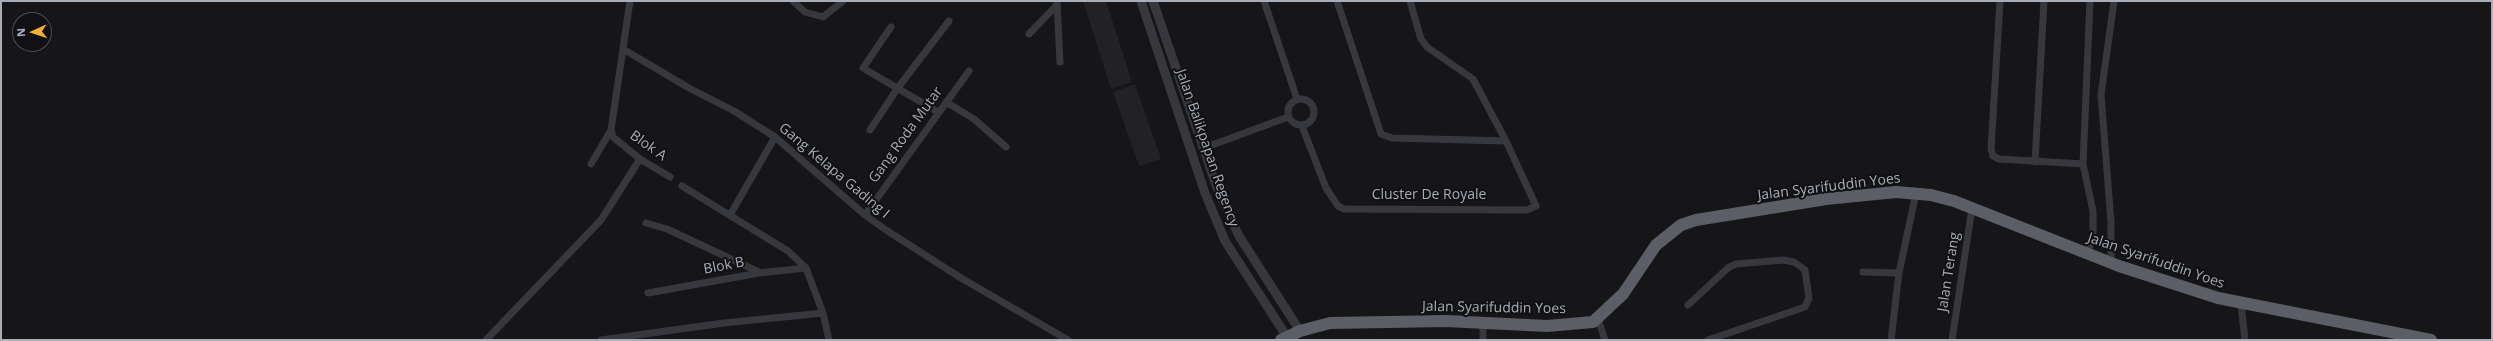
<!DOCTYPE html>
<style>
body{margin:0}
#map{position:relative;width:2493px;height:341px;overflow:hidden;background:#161618;font-family:"Open Sans",sans-serif}
canvas{display:block}
.frame{position:absolute;inset:0;border:2px solid #a8adb8;pointer-events:none}
.north{position:absolute;left:12px;top:12px;width:40px;height:40px;box-sizing:border-box;background:#111113;border:1px solid #4d4f55;border-radius:50%;rotate:267deg;font-size:11px;font-weight:700;line-height:16px;text-align:center;color:#a8adb8}
.north::after{content:'';display:block;margin:auto;width:14px;height:18px;background:#f2b134;clip-path:polygon(50% 0,100% 100%,50% 72%,0 100%)}
</style>
<div id="map">
<canvas width="2493" height="341"></canvas>
<div class="frame"></div>
<div class="north">N</div>
</div>
<script>
const context = document.querySelector('canvas').getContext('2d');
context.lineJoin = 'round';
function fill(path, color) { context.fillStyle = color; context.fill(path, 'evenodd'); }
const shape = rows => new Path2D(rows.map(r => 'M' + r).join(''));
function strokePath(path, color, width, dash) { context.strokeStyle = color; context.lineWidth = width; context.lineCap = dash ? 'butt' : 'round'; context.setLineDash(dash || []); context.stroke(path); }
function label(font, color, halo, rows, align = 'center') {
  context.font = font + ' "Open Sans",sans-serif'; context.lineWidth = 4; context.setLineDash([]); context.textBaseline = 'middle'; context.strokeStyle = halo; context.fillStyle = color; for (const [text, x, y, turn = 0] of rows) {
    context.save(); context.translate(x, y); context.rotate((+turn || 0) * Math.PI / 180); context.textAlign = isNaN(turn) ? turn : align; if (halo) context.strokeText(text, 0, 0); context.fillText(text, 0, 0); context.restore();
  }
}
fill(shape([
 [1083,1,1106,1,1132,82,1111,89],
 [1135,84,1161,159,1139,166,1113,92]
]), '#222225');
strokePath(shape([
 [630,1,611,130,613,137,640,159,670,177],
 [793,1,805,12,823,17,843,1],
 [1057,1,1060,62],
 [1264,1,1297,99],
 [1337,1,1381,134,1392,138,1506,141],
 [2000,1,1991,149,1993,156,1999,159,2083,164],
 [891,27,863,68,938,112],
 [1029,34,1057,5],
 [623,49,689,88,734,111,775,137,865,215,886,230,961,278,1068,340],
 '1288 112a13 13 0 1 1 26 0a13 13 0 1 1-26 0Z',
 [946,102,974,119,1006,147],
 [1302,126,1326,188,1338,206,1344,209,1527,210,1536,206,1506,141,1473,79,1427,47,1421,39,1410,1],
 [870,130,897,89,949,21],
 [1204,148,1288,117],
 [2035,162,2044,1],
 [591,164,611,130],
 [682,186,788,251,806,268,823,313,829,340],
 [730,215,775,137],
 [865,215,969,71],
 [646,223,667,229,759,272],
 [2088,254,2093,233,2093,211,2083,164,2090,1],
 [2111,263,2111,222,2101,95,2114,1],
 [1863,272,1899,273],
 [648,293,759,273,806,268],
 [2241,304,2245,340],
 [1688,305,1729,267,1736,264,1783,260,1794,262,1805,270,1809,298,1805,307,1708,340],
 [1598,319,1605,340],
 [486,340,601,220,640,159],
 [601,340,724,323,823,313],
 [1483,340,1483,323],
 [1891,340,1899,273,1916,193],
 [1952,340,1972,208]
]), '#37383d', 7);
strokePath(shape([
 [1141,1,1205,193,1225,241,1287,337],
 [1153,1,1217,188,1239,236,1300,331]
]), '#37383d', 9);
strokePath(shape([
 [1281,340,1300,331,1330,323,1446,321,1547,326,1593,322,1623,294,1656,245,1681,225,1696,220,1826,199,1896,192,1931,195,1954,201,2119,266,2218,298,2431,340]
]), '#5b5e65', 12);
label('14px', '#a8adb8', '#111113', [
 ["Gang Roda Mutar",906,135,-54],
 ["Blok A",648,146,35],
 ["Jalan Balikpapan Regency",1207,148,71],
 ["Gang Kelapa Gading I",834,171,40],
 ["Jalan Syarifuddin Yoes",1829,187,-7],
 ["Cluster De Royale",1429,195],
 ["Jalan Syarifuddin Yoes",2156,261,19],
 ["Blok B",724,266,-11],
 ["Jalan Terang",1949,272,-81],
 ["Jalan Syarifuddin Yoes",1494,308,1]
]);
</script>
